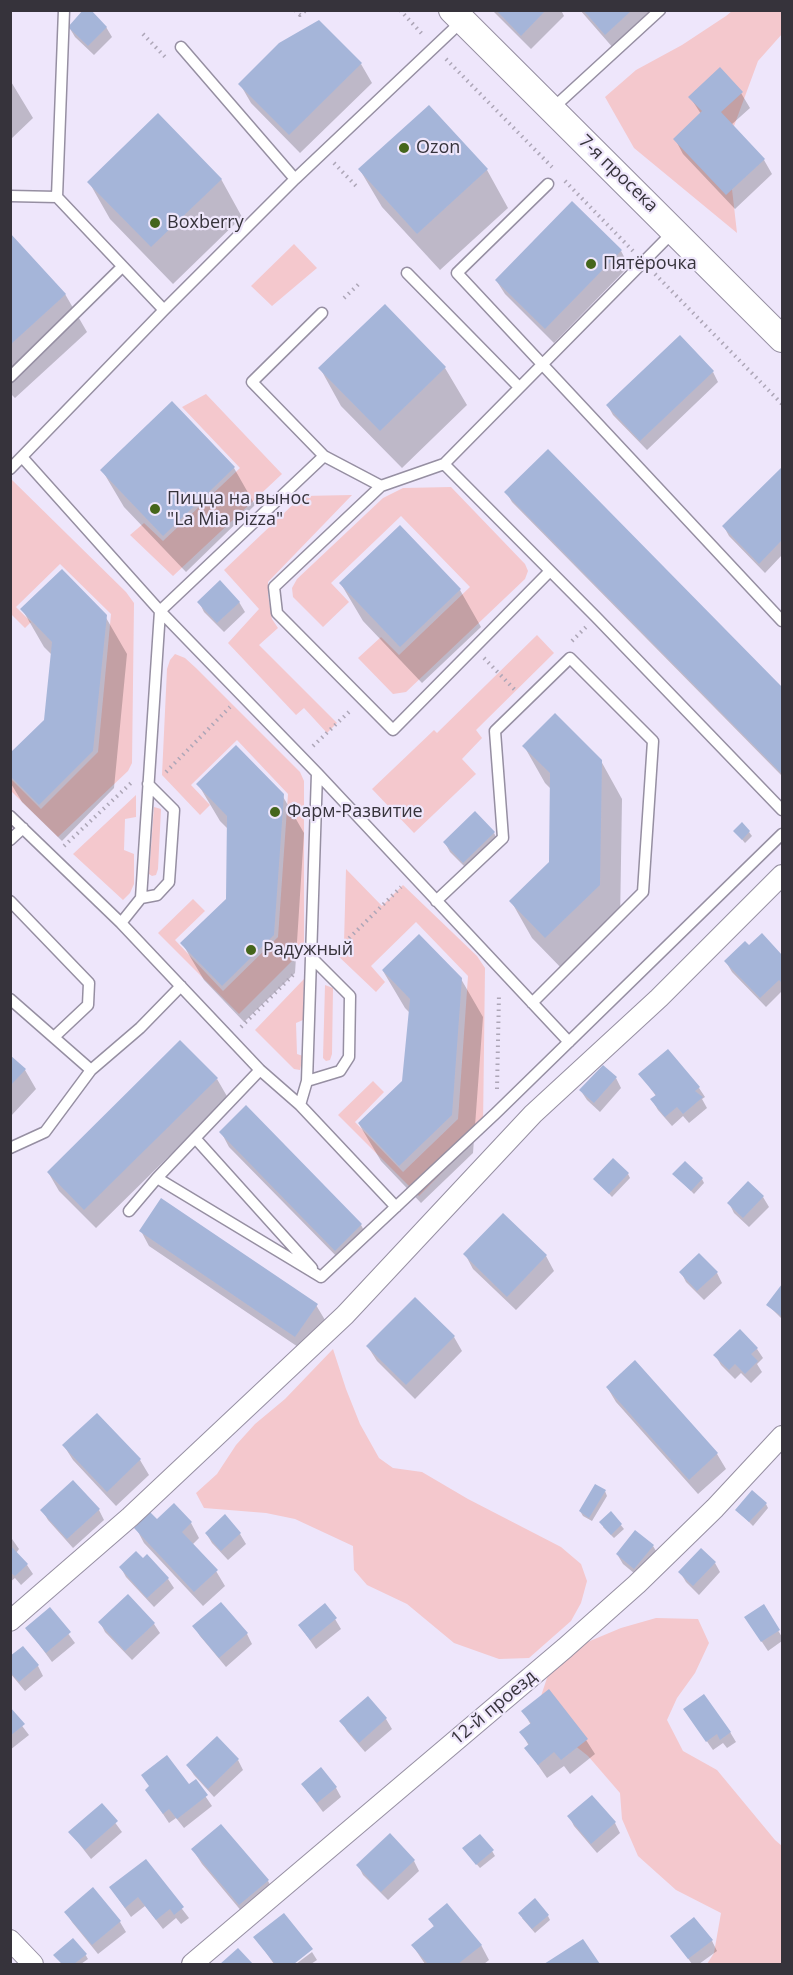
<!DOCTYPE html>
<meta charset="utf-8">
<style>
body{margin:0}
#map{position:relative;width:793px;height:1975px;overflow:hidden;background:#eee6fb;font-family:"Open Sans",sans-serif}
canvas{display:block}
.frame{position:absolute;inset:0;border:12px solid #36333b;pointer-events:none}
</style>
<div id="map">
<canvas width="793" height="1975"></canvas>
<div class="frame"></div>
</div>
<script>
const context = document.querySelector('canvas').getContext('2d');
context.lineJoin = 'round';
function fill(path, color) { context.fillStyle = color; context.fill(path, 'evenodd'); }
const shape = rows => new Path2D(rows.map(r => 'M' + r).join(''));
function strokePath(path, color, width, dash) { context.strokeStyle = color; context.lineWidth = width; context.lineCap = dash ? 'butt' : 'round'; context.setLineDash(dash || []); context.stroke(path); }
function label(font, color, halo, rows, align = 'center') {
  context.font = font + ' "Open Sans",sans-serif'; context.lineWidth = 4.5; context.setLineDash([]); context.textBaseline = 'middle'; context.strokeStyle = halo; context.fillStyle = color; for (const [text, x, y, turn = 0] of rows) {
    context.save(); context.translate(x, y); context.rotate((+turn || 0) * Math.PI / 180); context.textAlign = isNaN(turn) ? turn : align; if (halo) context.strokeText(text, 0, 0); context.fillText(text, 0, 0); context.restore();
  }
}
fill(shape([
 [732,11,782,11,782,34,758,61,727,145,737,233,634,148,605,97,636,70,682,45,726,16],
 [294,244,317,268,272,306,251,286],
 [206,394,282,474,173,576,130,535,144,523,163,541,240,468,182,407],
 [10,478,126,592,134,603,132,763,128,771,58,837,11,791,11,779,41,809,98,752,111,614,60,564,16,607,31,622,25,628,11,614],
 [451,487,525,564,528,571,525,579,406,692,393,694,358,658,381,637,399,655,470,587,401,516,331,583,349,602,323,627,293,597,292,588,297,579,383,498,403,488],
 [352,495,268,582,268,595,272,619,278,628,259,645,337,723,327,733,304,708,296,715,228,643,259,609,224,570,302,496],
 [537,635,554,653,476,730,482,738,462,759,476,774,414,833,372,789,434,730,437,733],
 [175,654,185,658,196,668,300,772,304,781,304,946,299,954,239,1014,158,933,193,899,205,911,175,940,223,991,278,937,288,794,237,740,191,785,210,805,200,815,162,775,167,669,170,660],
 [136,795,136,817,125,819,124,850,134,854,134,884,130,893,123,900,73,854],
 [154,807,161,809,158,869,156,875,152,876,149,874],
 [346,869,382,906,403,885,477,956,485,968,483,1127,479,1135,419,1196,338,1115,373,1081,384,1092,355,1122,403,1172,458,1119,468,976,416,922,371,966,385,982,376,992,335,953,344,943],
 [304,979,303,1020,296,1023,297,1054,303,1056,300,1070,294,1069,255,1030],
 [325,985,333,988,332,1054,330,1060,326,1061,323,1058],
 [333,1349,346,1389,360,1424,379,1458,393,1468,422,1472,468,1499,561,1547,581,1564,587,1581,581,1603,571,1621,529,1658,499,1659,454,1643,407,1604,367,1585,354,1570,353,1546,295,1519,266,1513,204,1508,196,1493,217,1474,236,1445,255,1424,285,1399],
 [656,1618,698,1619,709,1643,695,1673,677,1698,667,1720,683,1751,717,1770,775,1840,782,1846,782,1964,707,1964,714,1953,721,1913,676,1890,638,1856,622,1819,620,1793,588,1756,535,1714,549,1672,578,1646,621,1628]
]), '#f4c8cd');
fill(shape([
 [492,10,561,10,564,16,531,49],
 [580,10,656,10,614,49],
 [69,27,106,27,112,37,94,55,75,37],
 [361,64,372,83,300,153,251,103,240,84],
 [10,80,33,118,10,140],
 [741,93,750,108,731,125,764,160,772,174,735,209,683,154,675,139,701,114,690,97],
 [429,107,487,170,508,208,440,270,382,207,360,170],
 [221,179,242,217,173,284,110,219,89,182],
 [10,235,65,294,87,332,15,398,10,393],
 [621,251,629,266,554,343,505,294,496,280],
 [320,368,445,368,467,405,402,468,341,406],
 [713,372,718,382,647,450,613,415,608,406],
 [548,451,782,689,782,776,512,502,506,492],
 [234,468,255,505,186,572,124,507,102,470],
 [782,469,782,555,765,573,729,536,724,527],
 [341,584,460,590,481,627,422,683,363,621],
 [199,602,239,602,245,612,224,632,204,612],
 [22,609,105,616,127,654,114,788,62,841,22,802,10,782,10,755,45,720,52,655,44,647],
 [524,746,601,761,622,799,620,923,567,974,532,938,511,901,551,862,551,789,545,783],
 [198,784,282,795,304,833,295,973,244,1022,204,980,182,943,227,899,229,830,220,821],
 [735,831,749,832,752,836,745,843],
 [494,833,499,843,470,872,450,852,445,843],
 [762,936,782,957,782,991,766,1007,732,972,726,962,749,948],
 [383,971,461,979,483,1017,473,1153,421,1203,381,1161,359,1124,403,1081,410,1013,405,1008],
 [10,1057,25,1070,36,1089,11,1116],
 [640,1074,699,1088,705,1097,702,1099,707,1108,689,1123,683,1116,672,1126,658,1110,652,1100,656,1096],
 [616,1078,621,1088,600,1112,587,1100,581,1091],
 [217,1079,228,1098,96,1228,59,1191,48,1172],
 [221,1132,361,1225,369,1240,344,1264,229,1147],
 [628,1174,630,1178,612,1197,595,1179],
 [674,1174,702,1179,704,1183,694,1194],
 [763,1197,769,1207,749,1227,734,1213,729,1203],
 [503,1215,546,1256,554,1271,516,1310,473,1269,465,1254],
 [141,1231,316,1305,325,1320,304,1351,149,1246],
 [681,1272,717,1273,722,1283,704,1300,686,1282],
 [782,1287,782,1319,768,1305],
 [454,1337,462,1351,415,1399,377,1361,368,1347],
 [757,1349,763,1358,757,1364,762,1372,751,1383,741,1373,735,1379,721,1365,715,1355],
 [635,1363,717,1454,726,1469,698,1494,616,1402,607,1387],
 [97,1415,140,1460,149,1475,116,1506,73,1460,64,1446],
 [605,1491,607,1496,592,1521,583,1516,580,1511],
 [766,1504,768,1508,753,1526,737,1510],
 [174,1505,191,1523,199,1538,192,1545,216,1571,225,1586,203,1606,144,1543,136,1528,157,1521],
 [42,1510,99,1510,104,1520,73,1548,48,1520],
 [611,1513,624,1529,614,1538,603,1527],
 [225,1517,240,1534,246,1544,228,1560,212,1543,206,1533],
 [10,1536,19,1549,16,1553,27,1565,33,1574,21,1585,15,1578,10,1582],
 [653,1546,659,1556,640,1578,623,1564,617,1554],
 [147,1556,168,1579,174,1588,154,1607,126,1577,121,1568,143,1560],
 [715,1563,720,1572,699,1595,686,1582,680,1572],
 [221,1604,247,1634,252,1644,226,1667,200,1636,194,1626],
 [763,1606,782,1637,782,1641,768,1651,752,1627],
 [50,1609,75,1643,52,1662,27,1628],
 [335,1619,341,1629,316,1649,300,1626],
 [100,1622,154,1624,160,1633,132,1660,105,1632],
 [10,1658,38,1666,43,1676,25,1691,10,1673],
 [368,1698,386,1719,392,1729,365,1752,347,1731,341,1721],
 [10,1710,29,1735,10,1750],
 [685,1710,730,1732,736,1742,727,1748,723,1743,713,1750],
 [523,1711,586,1740,595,1754,570,1774,564,1766,547,1778,526,1748,529,1746,521,1732,531,1725],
 [238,1760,243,1770,214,1797,194,1775,188,1766],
 [195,1781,212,1806,184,1828,176,1818,169,1823,147,1790,189,1786],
 [302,1784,336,1788,341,1797,323,1812],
 [592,1797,615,1823,620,1833,597,1853,574,1826,569,1816],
 [102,1805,122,1832,91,1859,70,1832],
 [193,1850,268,1881,276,1896,248,1919,202,1864],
 [492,1851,495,1856,480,1868,467,1853],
 [145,1861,189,1918,181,1924,176,1918,163,1929,145,1906,131,1917,111,1888],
 [414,1861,419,1871,388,1900,363,1875,358,1865],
 [93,1890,120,1922,126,1932,98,1954,72,1922,66,1912],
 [548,1916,550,1920,535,1933,522,1918],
 [430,1920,481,1945,489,1960,484,1964,425,1964,413,1946,435,1928],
 [672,1936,712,1941,717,1951,699,1964,692,1964],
 [255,1937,311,1949,291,1964,274,1964],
 [583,1941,598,1964,547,1964],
 [312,1952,317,1960,311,1964,296,1964],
 [85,1954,88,1959,81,1964,62,1964,58,1959]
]), '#0003');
fill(shape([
 [83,10,91,10,107,27,88,46,68,27],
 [496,10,546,10,521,36],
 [583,10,632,10,605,35],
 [319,20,362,63,289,135,238,84,279,43],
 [720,67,743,92,721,112,765,159,726,195,673,139,702,111,688,97],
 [429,105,488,169,417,234,358,169],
 [158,113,222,179,151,247,87,182],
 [572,201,622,250,545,329,495,280],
 [10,233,66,294,10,345],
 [385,304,446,367,380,431,318,368],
 [680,335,714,371,640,441,606,405],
 [172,401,235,467,163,536,100,470],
 [548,449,782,687,782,774,504,492],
 [782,467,782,540,759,564,722,526],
 [400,525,461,589,400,647,339,583],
 [62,569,107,615,93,751,39,805,10,776,10,753,44,720,52,642,20,609],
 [220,580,240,602,217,623,197,602],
 [555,713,602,760,600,885,545,938,509,901,549,862,550,773,522,746],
 [236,745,284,794,274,935,222,986,180,943,226,899,227,816,196,784],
 [475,811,495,832,463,863,443,842],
 [742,822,750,831,742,840,733,831],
 [762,933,782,955,782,983,779,980,760,998,724,961,745,941,749,945],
 [419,934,462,978,452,1115,399,1166,358,1123,402,1081,410,999,382,970],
 [180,1040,218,1078,84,1210,47,1172],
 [668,1049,700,1087,695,1091,703,1097,683,1114,677,1107,665,1117,650,1099,656,1095,638,1074],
 [10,1055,26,1069,10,1086],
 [603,1065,617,1077,594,1103,579,1090],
 [246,1105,362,1224,335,1251,219,1132],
 [613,1158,629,1173,609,1194,593,1179],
 [685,1161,703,1178,691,1191,672,1174],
 [748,1181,764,1196,743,1218,727,1203],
 [161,1198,318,1304,295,1337,139,1231],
 [503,1213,547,1255,507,1297,463,1254],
 [699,1253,718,1272,697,1291,679,1272],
 [782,1284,782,1314,781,1316,766,1305],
 [415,1297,455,1336,406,1385,366,1346],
 [740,1329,758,1348,751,1354,758,1361,745,1374,735,1364,729,1370,713,1355],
 [635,1360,718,1453,689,1480,606,1387],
 [97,1413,141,1459,107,1492,62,1445],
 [73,1480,100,1509,67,1539,40,1510],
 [595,1484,606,1490,589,1518,579,1511],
 [752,1490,767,1503,749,1522,735,1510],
 [174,1503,192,1522,182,1532,218,1570,194,1592,134,1528,150,1512,157,1519],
 [611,1511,622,1524,611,1535,599,1522],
 [225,1514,241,1533,221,1551,205,1533],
 [635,1530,654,1545,634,1569,616,1554],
 [10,1545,28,1564,15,1576,10,1572],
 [701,1548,716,1562,693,1586,678,1572],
 [136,1551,143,1558,147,1554,169,1578,147,1598,119,1567],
 [128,1594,155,1623,125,1651,98,1622],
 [221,1602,248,1633,219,1658,192,1626],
 [325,1603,337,1618,310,1640,298,1625],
 [764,1604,780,1630,761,1642,744,1617],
 [50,1607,71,1632,46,1653,25,1628],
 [23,1646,39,1665,19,1682,10,1672,10,1656],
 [549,1689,588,1739,561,1760,554,1752,538,1765,524,1748,529,1744,519,1732,531,1723,521,1711],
 [704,1694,731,1732,720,1740,717,1734,706,1742,683,1709],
 [368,1696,387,1718,359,1743,339,1721],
 [10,1707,25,1724,10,1736],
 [217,1736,239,1759,208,1789,186,1765],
 [167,1755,189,1784,196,1779,208,1795,177,1819,169,1809,163,1814,145,1790,149,1786,141,1775],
 [321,1767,337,1787,317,1803,301,1784],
 [592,1795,616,1822,591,1844,567,1816],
 [102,1803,118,1821,85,1850,68,1832],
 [221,1824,269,1880,239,1905,191,1849],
 [390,1833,415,1860,381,1892,356,1865],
 [480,1834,494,1850,476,1865,462,1848],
 [146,1859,184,1907,174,1915,170,1909,156,1920,138,1897,125,1908,109,1887],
 [93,1887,121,1921,92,1945,64,1912],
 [535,1898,549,1915,532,1929,518,1913],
 [447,1903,482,1945,458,1964,428,1964,411,1945,434,1926,428,1919],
 [284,1913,313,1949,294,1964,275,1964,253,1937],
 [694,1917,713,1940,688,1959,670,1936],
 [73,1938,87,1954,74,1964,62,1964,53,1955],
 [583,1939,600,1964,544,1964],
 [238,1948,253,1964,220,1964]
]), '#a5b5d9');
const service = shape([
 [181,47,295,179],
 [552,109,660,10],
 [548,184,457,273,782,621],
 [10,196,57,197,164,310],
 [57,197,64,10],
 [407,273,519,387],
 [322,313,252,382,324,456],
 [10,377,122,267],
 [22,457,160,611,317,773,569,1042],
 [444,464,596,617,782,810],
 [10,469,164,310,295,179,462,21],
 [381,486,274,587,277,613,393,730,550,571],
 [10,816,121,923,260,1070,300,1105,396,1207],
 [10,840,23,828],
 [141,898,157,895,169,882,174,810,148,784],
 [10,901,89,983,88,1005,54,1037],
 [436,901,503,838,495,731,570,658,653,741,643,892,532,1003],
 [121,923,141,898,160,611,324,456,381,486,444,464,673,232],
 [10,999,91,1070],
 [307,1081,340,1071,349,1057,350,996,311,957],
 [300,1105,307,1081,317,773],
 [195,1138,312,1268],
 [10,1148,45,1132,91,1070,140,1028,181,986],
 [157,1178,321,1277],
 [129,1211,157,1178,260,1070],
 [321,1277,496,1113,782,834]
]);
const minor = shape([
 [10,1621,130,1517,345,1315,533,1114,659,998,782,875],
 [10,1940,33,1964],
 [192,1964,565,1648,637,1584,715,1508,782,1436]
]);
const tertiary = shape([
 [452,10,782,339]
]);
strokePath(service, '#968fa2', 13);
strokePath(minor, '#968fa2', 22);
strokePath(tertiary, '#968fa2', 28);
strokePath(shape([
 [295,10,300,15,306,10],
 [400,10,424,36],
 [143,34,167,59],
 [446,59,552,167],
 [334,163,357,187],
 [565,181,633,251],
 [655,274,782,404],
 [344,298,361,282],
 [572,641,586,627],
 [484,658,515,690],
 [313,746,351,710],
 [166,772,230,707],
 [64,846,131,783],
 [332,955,401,887],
 [241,1027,293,975],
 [497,1089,499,994]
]), '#ada6b7', 4, [1.5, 4.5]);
strokePath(service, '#fff', 10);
strokePath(minor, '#fff', 20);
strokePath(tertiary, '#fff', 26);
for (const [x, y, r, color] of [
 [404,148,6,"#45661c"],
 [155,223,6,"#45661c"],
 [591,264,6,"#45661c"],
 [155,509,6,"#45661c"],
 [275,812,6,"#45661c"],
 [251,950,6,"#45661c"]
]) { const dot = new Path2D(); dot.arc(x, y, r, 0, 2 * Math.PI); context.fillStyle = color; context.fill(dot); strokePath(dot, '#eee6fb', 2); }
label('18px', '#36333b', '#eee6fb', [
 ["Ozon",416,148],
 ["Boxberry",167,223],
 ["Пятёрочка",603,264],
 ["Пицца на вынос",167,499],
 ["\"La Mia Pizza\"",167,520],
 ["Фарм-Развитие",287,812],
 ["Радужный",263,950]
], 'left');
label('18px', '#36333b', '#eee6fb', [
 ["7-я просека",618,174,44],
 ["12-й проезд",494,1708,-40]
]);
</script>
